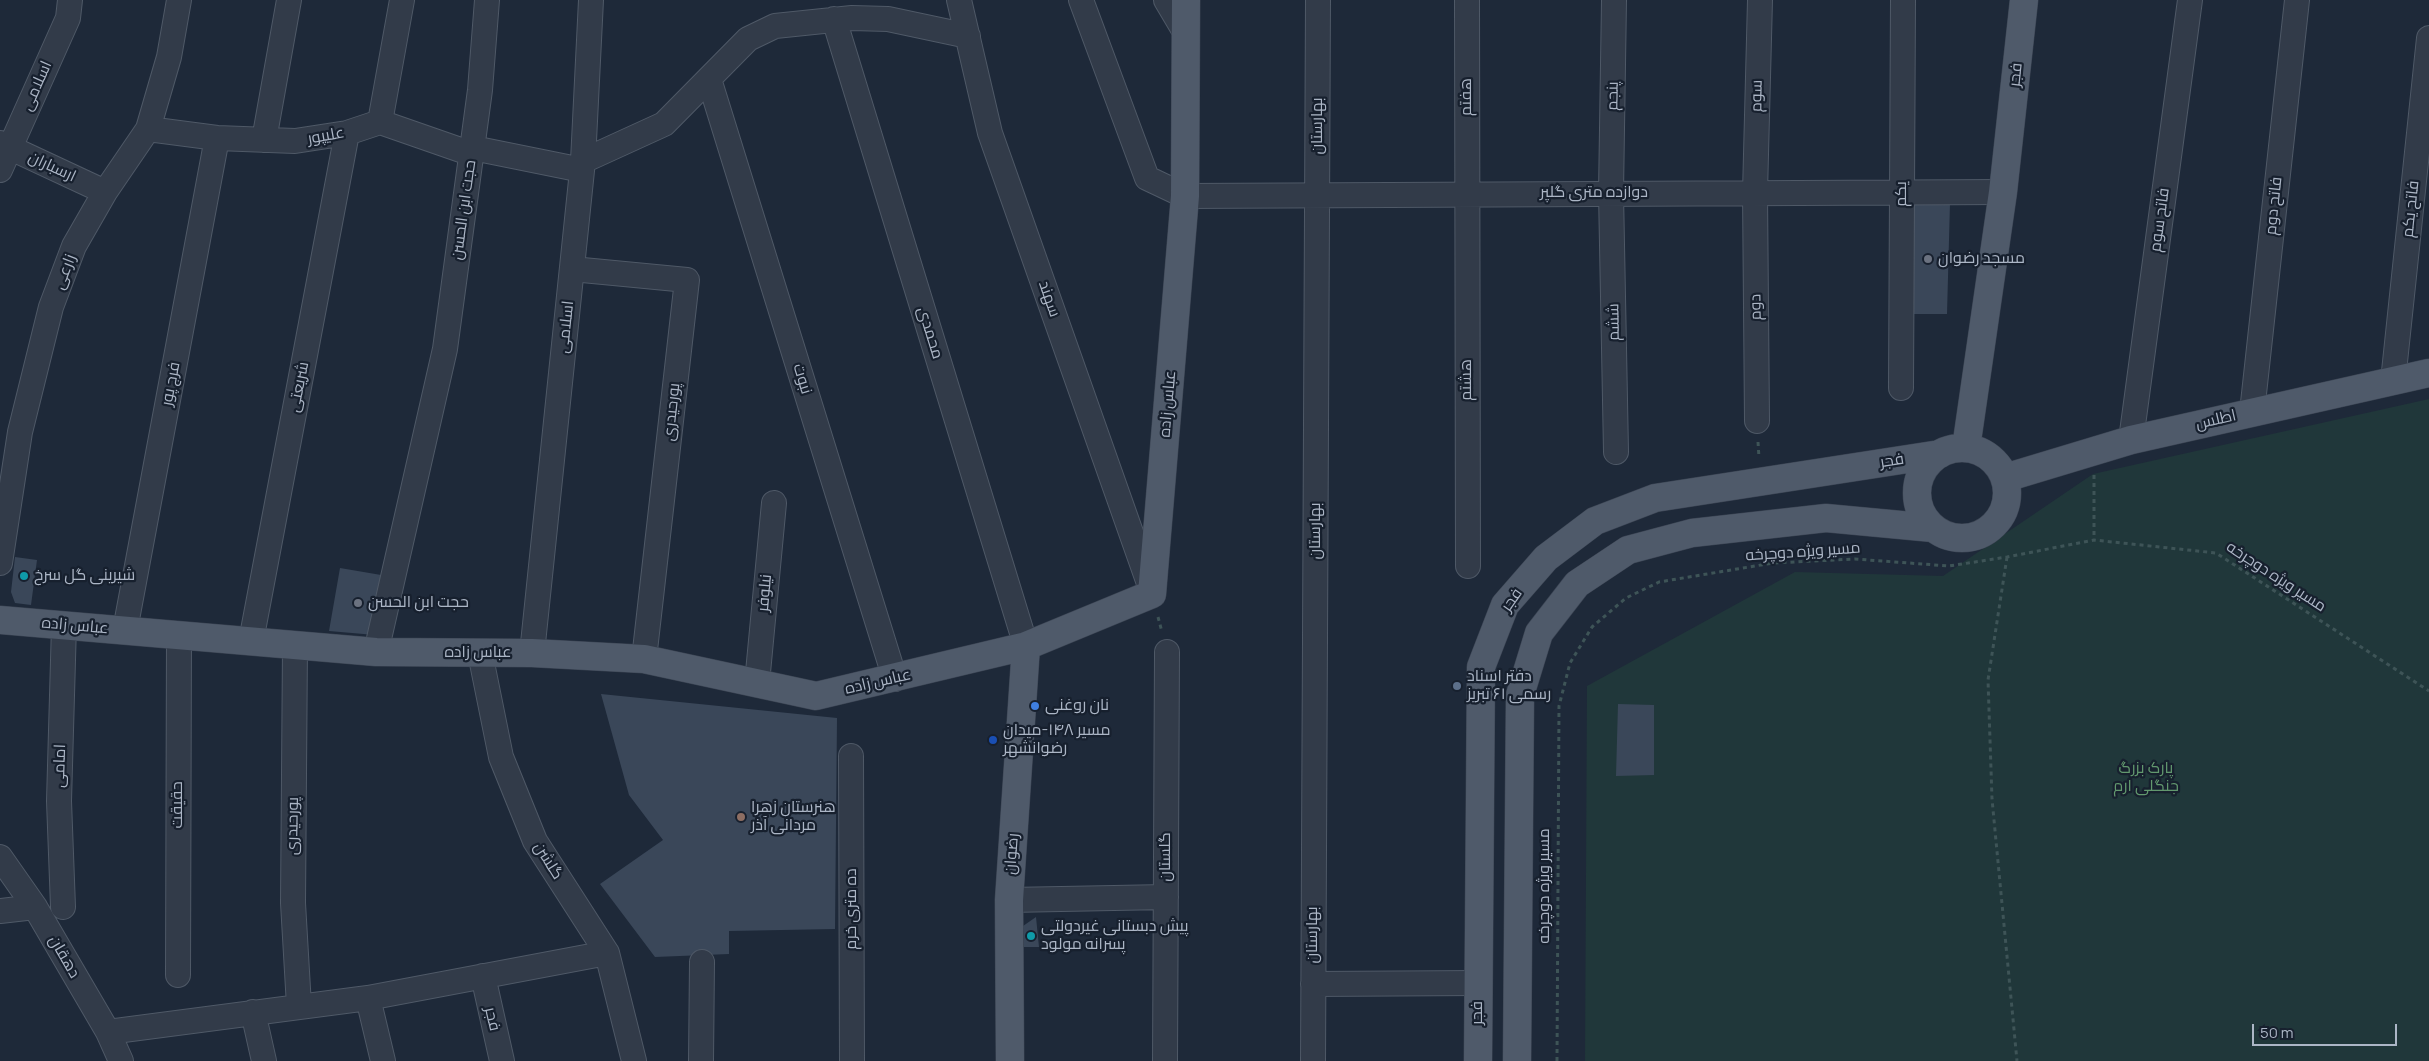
<!DOCTYPE html>
<meta charset="utf-8">
<style>
body{margin:0}
#map{position:relative;width:2429px;height:1061px;overflow:hidden;background:#1e2939;font-family:Manrope,sans-serif}
canvas{display:block}
.scale{position:absolute;left:2252px;top:1024px;width:145px;height:22px;box-sizing:border-box;border:2px solid #acb6c6;border-top:0;padding-left:6px;font-size:15px;line-height:18px;white-space:nowrap;color:#acb6c6;-webkit-text-stroke:4px #17202e;paint-order:stroke}
</style>
<div id="map">
<canvas width="2429" height="1061"></canvas>
<div class="scale">50 m</div>
</div>
<script>
const context = document.querySelector('canvas').getContext('2d');
context.lineJoin = 'round';
function fill(path, color) { context.fillStyle = color; context.fill(path, 'evenodd'); }
const shape = rows => new Path2D(rows.map(r => 'M' + r).join(''));
function strokePath(path, color, width, dash) { context.strokeStyle = color; context.lineWidth = width; context.lineCap = dash ? 'butt' : 'round'; context.setLineDash(dash || []); context.stroke(path); }
function label(font, color, halo, rows, align = 'center') {
  context.font = font + ' Manrope,Cairo,sans-serif'; context.lineWidth = 4.5; context.setLineDash([]); context.textBaseline = 'middle'; context.strokeStyle = halo; context.fillStyle = color; for (const [text, x, y, turn = 0] of rows) {
    context.save(); context.translate(x, y); context.rotate((+turn || 0) * Math.PI / 180); context.textAlign = isNaN(turn) ? turn : align; if (halo) context.strokeText(text, 0, 0); context.fillText(text, 0, 0); context.restore();
  }
}
fill(shape([
 [2429,399,2429,1061,1585,1061,1587,686,1795,572,1943,576,2093,474]
]), '#20373a');
fill(shape([
 [1909,202,1950,203,1947,314,1906,314],
 [15,557,37,560,31,605,15,603,11,592],
 [340,568,387,576,375,635,329,631],
 [601,694,837,718,835,929,729,931,729,954,655,957,600,884,663,840,629,795],
 [1618,704,1654,705,1654,775,1616,776],
 [1036,917,1039,947,1024,947,1023,926]
]), '#3a4759');
const minor = shape([
 [959,0,990,133,1152,592],
 [1081,0,1147,178,1185,196,2003,192],
 [1166,0,1185,32],
 [1467,0,1468,566],
 [1614,0,1611,193,1616,452],
 [834,19,1026,646],
 [709,79,895,679],
 [380,122,472,154],
 [148,129,217,138,295,141,347,133,380,122,402,0],
 [264,140,289,0],
 [0,143,105,192],
 [473,148,582,170],
 [583,161,664,124,748,39,775,26,852,18,888,19,968,36],
 [0,170,68,18,70,0],
 [572,269,687,280,644,659],
 [2393,381,2429,38],
 [1901,388,1903,0],
 [2252,412,2297,0],
 [1757,421,1755,193,1760,0],
 [2131,440,2190,0],
 [0,563,20,432,51,307,74,246,105,192,148,129,169,57,179,0],
 [125,630,217,138],
 [251,641,347,133],
 [295,645,293,903,299,1006],
 [376,652,445,349,480,90,487,0],
 [480,653,501,757,535,841,607,953,634,1061],
 [532,653,583,161,591,0],
 [757,683,774,503],
 [851,756,852,1061],
 [0,857,35,907,108,1032,121,1061],
 [1009,900,1166,897],
 [63,907,59,801,64,625],
 [0,911,35,907],
 [178,975,179,635],
 [483,976,502,1061],
 [1313,984,1478,983],
 [368,998,383,1061],
 [253,1012,264,1061],
 [108,1032,368,998,607,953],
 [701,1061,702,962],
 [1165,1061,1167,652],
 [1313,1061,1318,0]
]);
const major = shape([
 '1917 493a45 45 0 1 1 90 0a45 45 0 1 1-90 0Z',
 [1966,448,2003,192,2024,0],
 [2005,478,2131,440,2429,373],
 [0,620,376,652,532,653,644,659,816,696,1026,646,1152,594,1185,196,1186,0],
 [1010,1061,1009,900,1026,646],
 [1478,1061,1481,667,1505,605,1546,558,1595,521,1655,498,1940,454],
 [1517,1061,1520,695,1539,633,1577,584,1628,550,1692,533,1826,518,1933,528]
]);
strokePath(minor, '#4f5967', 26);
strokePath(major, '#3b4453', 29);
strokePath(shape([
 [1758,442,1759,458],
 [2094,475,2094,540],
 [2007,557,1988,680,1992,799,2017,1061],
 [1158,617,1162,632],
 [1557,1061,1559,706,1570,663,1592,627,1626,598,1659,582,1773,563,1855,559,1949,566,2007,557,2094,540,2216,553,2429,691]
]), '#3e5457', 3, [4, 4]);
strokePath(minor, '#323b49', 24);
strokePath(major, '#4f5a6a', 28);
for (const [x, y, r, color] of [
 [1928,259,5,"#6b7280"],
 [24,576,5,"#0f9aa8"],
 [358,603,5,"#6b7280"],
 [1457,686,5,"#5c6f8a"],
 [1035,706,5,"#3f7fe0"],
 [993,740,5,"#1a4fb4"],
 [741,817,5,"#8d6e63"],
 [1031,936,5,"#0f9aa8"]
]) { const dot = new Path2D(); dot.arc(x, y, r, 0, 2 * Math.PI); context.fillStyle = color; context.fill(dot); strokePath(dot, '#17202e', 2); }
label('16px', '#acb6c6', '#17202e', [
 ["فجر",2016,75,-84],
 ["اسلامی",37,86,-66],
 ["پنجم",1613,96,-89],
 ["سوم",1757,96,-89],
 ["هفتم",1467,97,-90],
 ["بهارستان",1318,126,-90],
 ["علیپور",326,136,-10],
 ["ارسباران",52,167,25],
 ["دوازده متری گلپر",1594,193],
 ["یکم",1902,194,-90],
 ["فاتح دوم",2274,206,-84],
 ["فاتح یکم",2411,209,-84],
 ["حجت ابن الحسن",464,210,-82],
 ["فاتح سوم",2160,220,-82],
 ["زارعی",65,272,-69],
 ["سهند",1049,299,71],
 ["دوم",1756,307,-91],
 ["ششم",1614,322,-91],
 ["اسلامی",566,327,-84],
 ["محمدی",930,333,73],
 ["نبوت",802,379,73],
 ["هشتم",1467,380,-90],
 ["فرج پور",171,384,-79],
 ["شریعتی",299,387,-79],
 ["عباس زاده",1168,404,-85],
 ["پورحیدری",672,412,-84],
 ["اطلس",2216,420,-13],
 ["فجر",1892,461,-9],
 ["بهارستان",1316,531,-90],
 ["مسیر ویژه دوچرخه",1803,552,-4],
 ["مسیر ویژه دوچرخه",2276,577,33],
 ["نیلوفر",765,593,-85],
 ["فجر",1512,600,-55],
 ["عباس زاده",75,626,5],
 ["عباس زاده",478,653],
 ["عباس زاده",878,682,-13],
 ["امامی",60,766,-88],
 ["حقیقت",178,805,-90],
 ["پورحیدری",293,826,-89],
 ["رضوان",1012,854,-86],
 ["گلستان",1166,857,-90],
 ["گلشن",548,861,58],
 ["مسیر ویژه دوچرخه",1545,886,-90],
 ["ده متری خرم",852,909,-90],
 ["بهارستان",1313,935,-90],
 ["دهقان",64,957,60],
 ["فجر",1478,1013,-90],
 ["فجر",492,1019,77]
]);
label('16px', '#acb6c6', '#17202e', [
 ["مسجد رضوان",1938,259],
 ["شیرینی گل سرخ",34,576],
 ["حجت ابن الحسن",368,603],
 ["دفتر اسناد",1467,677],
 ["رسمی ۶۱ تبریز",1467,695],
 ["نان روغنی",1045,706],
 ["مسیر ۱۴۸-میدان",1003,731],
 ["رضوانشهر",1003,749],
 ["هنرستان زهرا",751,808],
 ["مردانی آذر",751,826],
 ["پیش دبستانی غیردولتی",1041,927],
 ["پسرانه مولود",1041,945]
], 'left');
label('16px', '#62986e', '#17202e', [
 ["پارک بزرگ",2146,769],
 ["جنگلی ارم",2146,787]
]);
</script>
